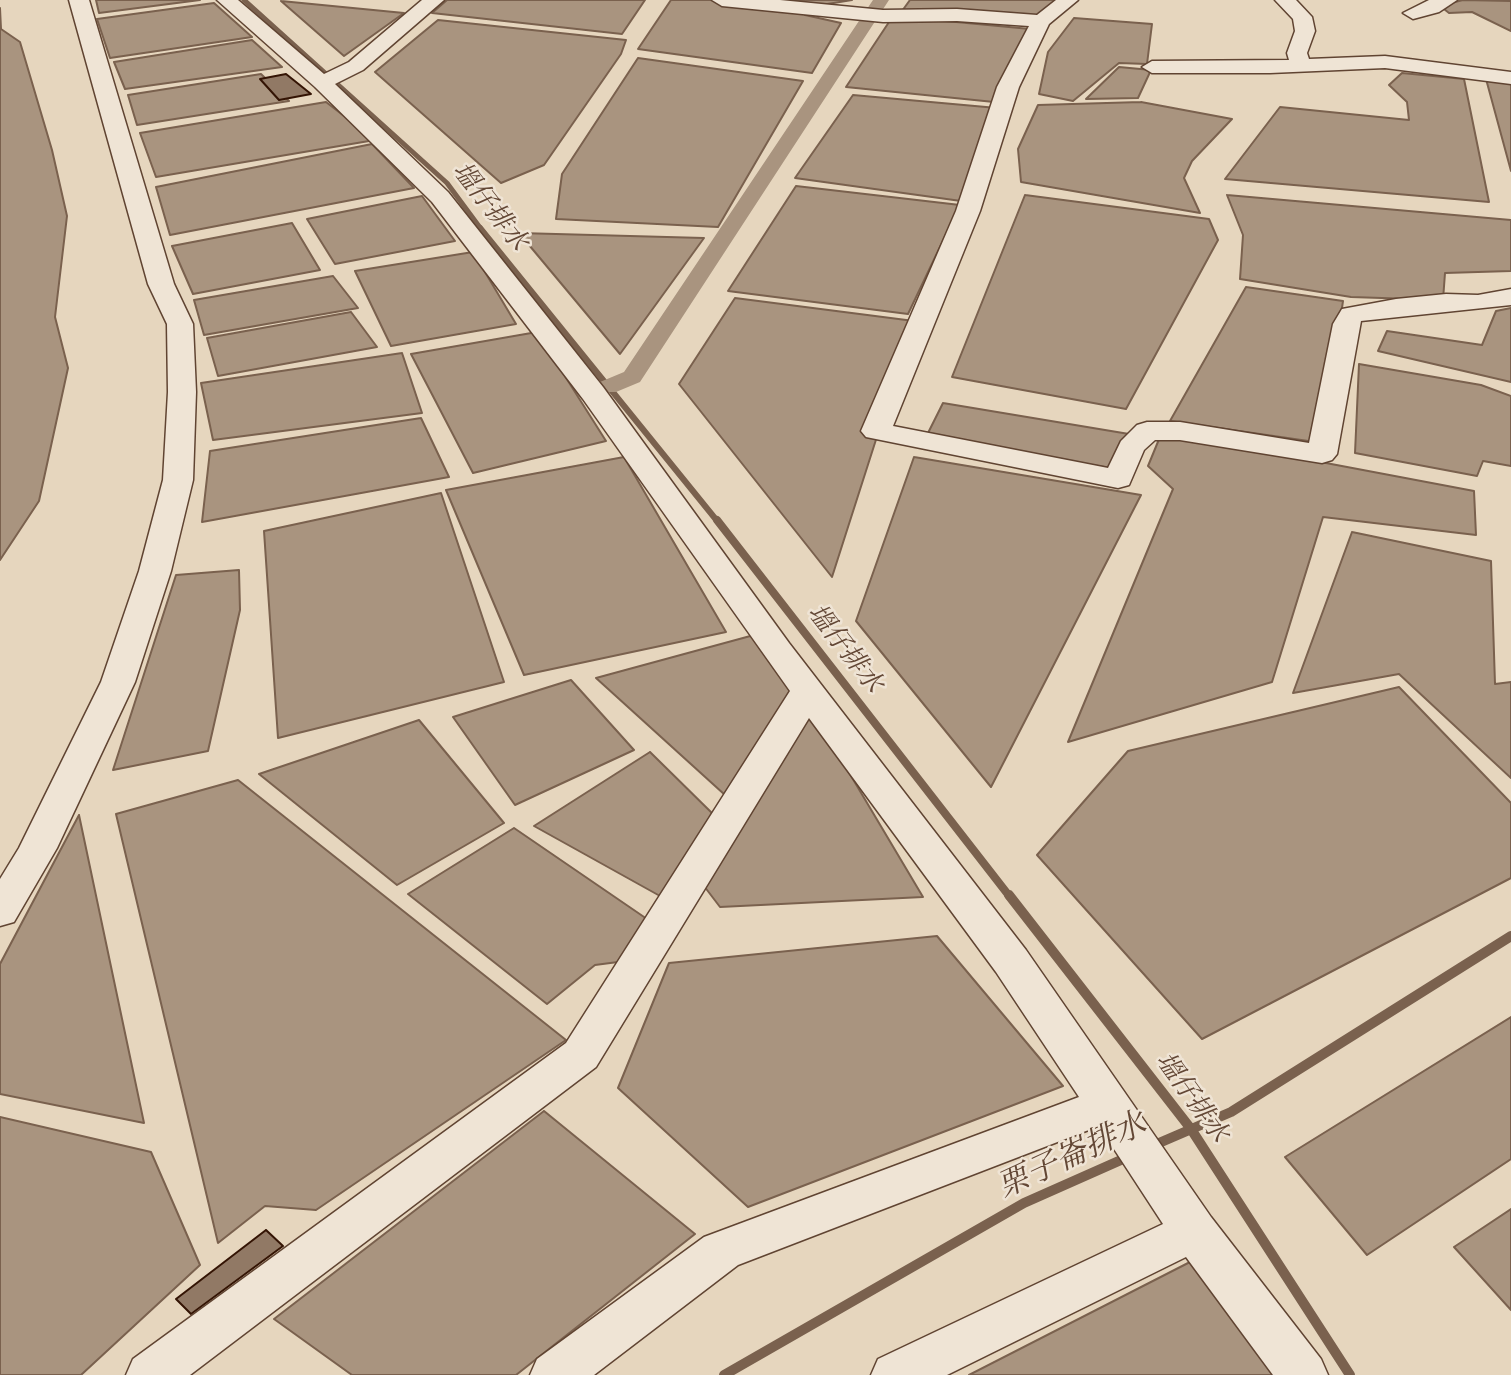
<!DOCTYPE html>
<meta charset="utf-8">
<style>
body{margin:0}
canvas{display:block;background:#e6d6be}
</style>
<canvas width="1511" height="1375"></canvas>
<script>
const context = document.querySelector('canvas').getContext('2d');
context.lineJoin = 'round';
function fill(path, color) { context.fillStyle = color; context.fill(path, 'evenodd'); }
const shape = rows => new Path2D(rows.map(r => 'M' + r).join(''));
function strokePath(path, color, width, dash) { context.strokeStyle = color; context.lineWidth = width; context.lineCap = dash ? 'butt' : 'round'; context.setLineDash(dash || []); context.stroke(path); }
function label(font, color, halo, rows, align = 'center') {
  context.font = font + ' "Gentium Book Plus","Noto Serif TC",serif'; context.lineWidth = 5; context.setLineDash([]); context.textBaseline = 'middle'; context.strokeStyle = halo; context.fillStyle = color; for (const [text, x, y, turn = 0] of rows) {
    context.save(); context.translate(x, y); context.rotate((+turn || 0) * Math.PI / 180); context.textAlign = isNaN(turn) ? turn : align; if (halo) context.strokeText(text, 0, 0); context.fillText(text, 0, 0); context.restore();
  }
}
const water = shape([
 [96,0,200,0,99,13,96,0],
 [447,0,645,0,622,34,432,13,447,0],
 [671,0,852,0,809,7,805,15,841,23,812,73,638,49,671,0],
 [910,0,1058,0,1033,19,902,11,910,0],
 [1463,0,1511,1,1511,31,1472,12,1449,13,1444,9,1447,4,1463,0],
 [281,1,404,13,344,56,281,1],
 [214,3,252,37,110,58,97,19,214,3],
 [0,8,1,29,20,42,52,150,67,216,55,317,68,368,39,501,0,560,0,8],
 [893,16,1030,29,994,102,846,87,893,16],
 [1074,18,1152,24,1147,64,1119,63,1073,101,1039,94,1048,52,1074,18],
 [438,20,626,40,621,54,544,165,501,183,375,72,438,20],
 [252,40,282,67,125,89,114,62,252,40],
 [638,58,803,81,718,227,556,219,562,174,638,58],
 [1119,67,1151,70,1138,98,1086,99,1119,67],
 [1402,73,1464,79,1489,202,1225,179,1280,107,1409,120,1407,102,1389,85,1402,73],
 [261,74,289,101,137,125,128,95,261,74],
 [1486,79,1511,84,1511,171,1486,79],
 [853,95,997,108,961,201,795,178,853,95],
 [326,102,375,140,156,177,140,133,326,102],
 [1141,102,1232,119,1192,161,1184,178,1200,213,1021,182,1018,149,1038,105,1141,102],
 [372,144,414,188,170,235,156,187,372,144],
 [796,186,960,205,908,314,728,291,796,186],
 [1025,195,1209,219,1218,240,1126,409,952,377,1025,195],
 [1227,195,1511,220,1511,271,1445,273,1443,300,1351,297,1240,279,1243,235,1227,195],
 [422,196,455,241,335,264,307,219,422,196],
 [292,223,320,270,193,294,172,246,292,223],
 [519,233,704,238,620,354,519,233],
 [473,252,516,324,391,346,355,271,473,252],
 [333,276,358,308,204,335,194,300,333,276],
 [1246,287,1343,301,1322,443,1170,421,1246,287],
 [735,298,914,321,832,577,679,384,735,298],
 [1511,308,1511,382,1378,351,1387,331,1482,345,1496,311,1511,308],
 [351,312,377,347,218,376,207,338,351,312],
 [537,332,606,441,473,473,411,354,537,332],
 [402,353,422,413,213,440,201,383,402,353],
 [1359,364,1481,385,1511,396,1511,466,1483,461,1477,476,1355,453,1359,364],
 [943,403,1129,434,1116,469,926,437,943,403],
 [421,418,449,477,202,522,210,451,421,418],
 [1162,432,1474,491,1476,535,1323,517,1272,682,1068,742,1173,489,1148,466,1162,432],
 [624,457,726,632,524,675,446,490,624,457],
 [914,457,1141,495,991,787,856,621,914,457],
 [441,493,504,682,278,738,264,531,441,493],
 [1352,532,1491,561,1495,684,1511,682,1511,778,1399,674,1293,693,1352,532],
 [239,570,240,610,208,751,113,770,176,575,239,570],
 [754,635,794,691,725,795,596,678,754,635],
 [571,680,634,750,515,805,453,717,571,680],
 [1399,687,1511,803,1511,878,1202,1039,1037,855,1128,751,1399,687],
 [807,711,813,712,923,897,720,907,704,886,807,711],
 [419,720,504,823,397,885,259,774,419,720],
 [650,752,716,817,660,896,534,826,650,752],
 [238,780,566,1040,316,1210,265,1206,218,1243,116,814,238,780],
 [79,815,144,1123,0,1094,0,964,79,815],
 [514,828,647,919,618,962,595,965,547,1004,408,894,514,828],
 [937,936,1063,1086,748,1207,618,1088,669,963,937,936],
 [1511,1017,1511,1159,1367,1255,1285,1157,1511,1017],
 [544,1111,695,1234,516,1375,352,1375,274,1319,544,1111],
 [0,1117,151,1152,200,1265,81,1375,0,1375,0,1117],
 [1511,1209,1511,1310,1454,1247,1511,1209],
 [1190,1262,1276,1375,969,1375,1190,1262]
]);
fill(water, '#a9947f');
strokePath(water, '#7a614e', 2);
strokePath(shape([
 [244,0,447,183,481,229]
]), '#7a614e', 5);
strokePath(shape([
 [480,228,718,522]
]), '#7a614e', 6);
strokePath(shape([
 [717,520,1010,897]
]), '#7a614e', 8);
strokePath(shape([
 [1009,895,1191,1129,1350,1375],
 [1152,1146,1231,1112,1511,936],
 [724,1375,1024,1203,1130,1156]
]), '#7a614e', 10);
fill(shape([
 [873,0,889,0,640,382,616,392,600,392,597,387,600,382,624,372,873,0]
]), '#a9947f');
const building = shape([
 [286,74,311,94,279,100,260,79,286,74],
 [266,1230,283,1246,191,1314,176,1299,266,1230]
]);
fill(building, '#917965');
strokePath(building, '#341404', 2);
const minor = shape([
 [69,0,89,0,174,284,193,324,196,392,193,480,171,571,135,682,57,848,14,922,0,926,0,879,19,848,101,682,139,571,163,480,168,392,167,324,148,284,69,0],
 [217,0,238,0,324,74,349,62,422,0,444,0,363,70,335,84,448,192,603,387,789,643,1026,950,1211,1217,1321,1359,1328,1375,1273,1375,1186,1257,947,1375,871,1375,878,1359,1163,1224,1099,1126,738,1265,594,1375,530,1375,537,1359,704,1237,1079,1097,996,972,809,718,596,1067,190,1375,126,1375,133,1359,566,1043,790,691,583,399,432,202,315,87,217,0],
 [712,0,780,0,883,10,957,9,1037,15,1056,0,1078,0,1049,24,1019,87,980,211,893,426,1108,468,1121,441,1137,425,1147,422,1180,422,1309,443,1333,324,1342,309,1396,299,1446,294,1478,295,1511,289,1511,305,1361,321,1337,454,1332,460,1322,463,1180,440,1155,440,1144,450,1129,485,1118,488,866,437,861,431,956,211,997,87,1029,26,957,21,883,22,722,6,712,0],
 [1275,0,1296,0,1312,17,1315,31,1307,53,1309,59,1385,56,1511,72,1511,84,1385,68,1270,73,1152,73,1142,67,1152,61,1289,60,1287,53,1295,31,1293,19,1275,0],
 [1429,0,1457,0,1439,12,1413,19,1403,13,1429,0]
]);
strokePath(minor, '#604432', 3);
fill(minor, '#efe4d5');
label('italic 26px', '#634735', '#efe4d5', [
 ["塭仔排水",489,207,52],
 ["塭仔排水",844,649,52],
 ["塭仔排水",1191,1098,54]
]);
label('italic 32px', '#634735', '#efe4d5', [
 ["栗子崙排水",1072,1157,-25]
]);
</script>
